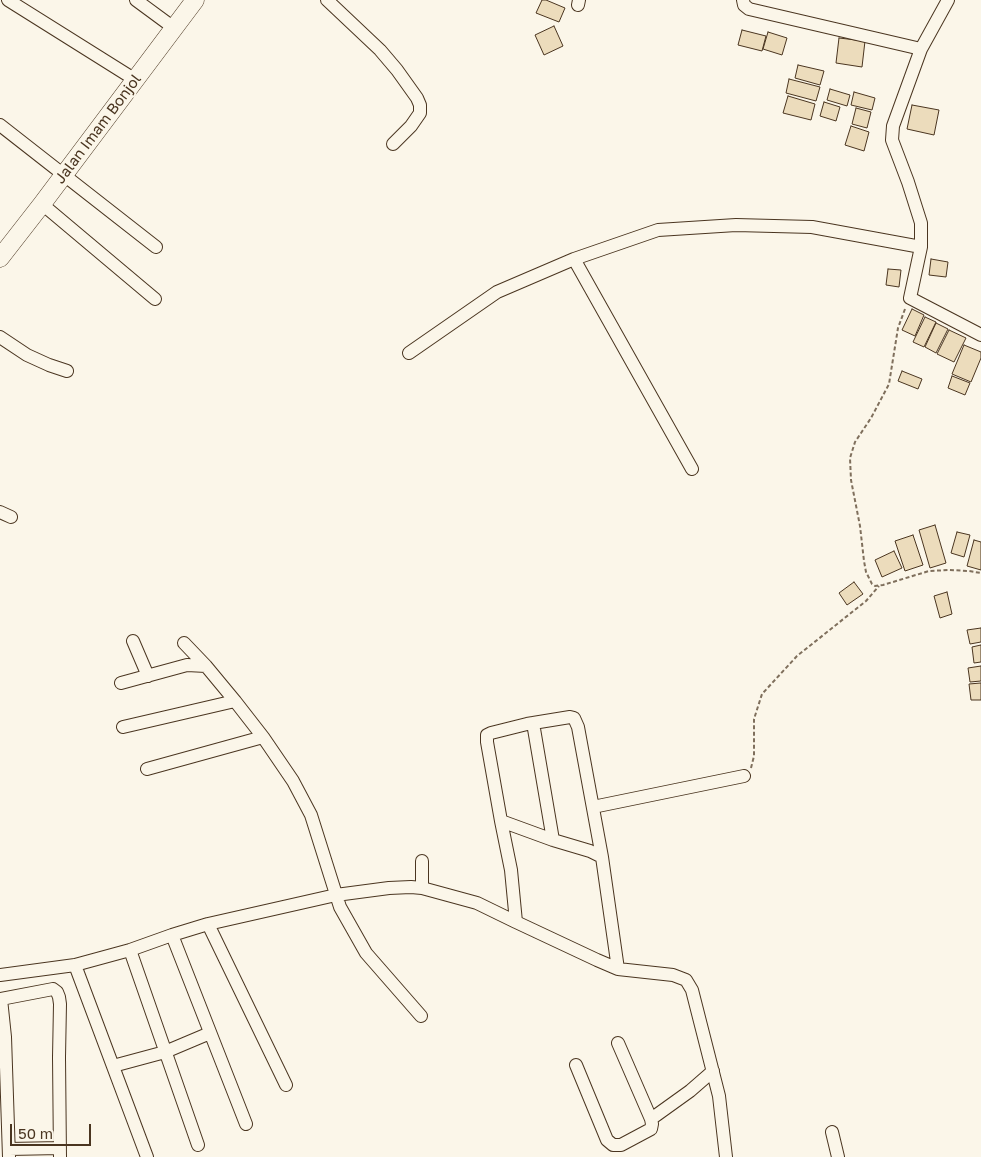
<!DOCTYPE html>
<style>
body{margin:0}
#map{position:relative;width:981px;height:1157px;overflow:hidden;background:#fbf6e9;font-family:"Golos Text",sans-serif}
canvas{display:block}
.scale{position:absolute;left:10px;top:1124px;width:81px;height:22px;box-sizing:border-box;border:2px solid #4a3520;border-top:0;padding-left:6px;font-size:15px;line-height:18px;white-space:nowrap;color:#4a3520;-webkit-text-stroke:4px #fbf6e9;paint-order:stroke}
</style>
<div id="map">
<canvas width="981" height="1157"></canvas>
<div class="scale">50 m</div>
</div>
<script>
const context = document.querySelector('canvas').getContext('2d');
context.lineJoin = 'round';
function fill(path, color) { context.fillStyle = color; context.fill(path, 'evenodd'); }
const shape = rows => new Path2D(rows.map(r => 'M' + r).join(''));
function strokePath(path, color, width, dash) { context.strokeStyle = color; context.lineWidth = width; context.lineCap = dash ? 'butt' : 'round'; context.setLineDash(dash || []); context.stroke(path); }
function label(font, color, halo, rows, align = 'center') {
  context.font = font + ' "Golos Text",sans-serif'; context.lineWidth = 4; context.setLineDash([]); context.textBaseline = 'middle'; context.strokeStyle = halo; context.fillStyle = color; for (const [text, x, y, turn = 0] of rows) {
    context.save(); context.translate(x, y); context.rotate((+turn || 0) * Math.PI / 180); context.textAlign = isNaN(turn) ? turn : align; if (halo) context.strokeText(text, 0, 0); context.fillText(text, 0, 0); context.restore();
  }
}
const building = shape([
 [542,0,546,0,565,8,559,22,536,13,542,0],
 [554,26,563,46,544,55,535,35,554,26],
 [742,30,766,36,762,51,738,45,742,30],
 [768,32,787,38,782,55,763,49,768,32],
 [839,38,865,41,862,67,836,63,839,38],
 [798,65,824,71,820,85,795,78,798,65],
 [789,79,820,87,816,101,786,93,789,79],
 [830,89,850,95,847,106,827,100,830,89],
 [854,92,875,98,872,110,851,105,854,92],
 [788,96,815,104,811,120,783,113,788,96],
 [824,102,840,107,836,121,820,116,824,102],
 [912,105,939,110,934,135,907,129,912,105],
 [856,108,871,112,867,128,852,124,856,108],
 [851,126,869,132,864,151,845,145,851,126],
 [931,259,948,262,946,277,929,275,931,259],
 [888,269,901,270,899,287,886,285,888,269],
 [912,309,924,315,915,336,902,330,912,309],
 [925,317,936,322,924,347,913,342,925,317],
 [936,323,948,329,936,353,925,347,936,323],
 [949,330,966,338,954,362,937,354,949,330],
 [964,345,981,352,981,358,971,382,952,374,964,345],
 [902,371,922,379,918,389,898,381,902,371],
 [952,376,970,383,965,395,948,388,952,376],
 [935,525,946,563,930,568,919,530,935,525],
 [957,532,970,535,964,557,951,553,957,532],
 [913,535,923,565,905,571,895,541,913,535],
 [974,540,981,542,981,570,967,566,974,540],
 [894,551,902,568,882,577,875,560,894,551],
 [854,582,863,594,847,605,839,593,854,582],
 [947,592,952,614,940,618,934,596,947,592],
 [981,628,981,642,970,644,967,630,981,628],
 [981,645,981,662,974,663,972,647,981,645],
 [981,666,981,681,970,682,968,668,981,666],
 [981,683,981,700,971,700,969,684,981,683]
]);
fill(building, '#ecdcbc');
strokePath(building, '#4a3520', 1);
const minor = shape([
 [8,0,134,79],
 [136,0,174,28],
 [327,0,380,50,397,70,417,98,420,105,420,113,411,126,393,144],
 [743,0,744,5,749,9,921,49],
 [948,0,921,49,893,126,892,140,908,182,921,223,921,247,910,298,981,335],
 [578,5,579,0],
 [0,125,156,247],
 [42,204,155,299],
 [574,259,692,469],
 [0,337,27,355,49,365,67,371],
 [409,353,497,292,574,259,658,230,736,225,812,227,921,247],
 [0,512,11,517],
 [133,641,148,676],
 [184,643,206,666,235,701,263,737,293,781,311,815,340,907,366,953,421,1016],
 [121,683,187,665,206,666],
 [533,723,553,840],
 [123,727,235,701],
 [147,769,263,737],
 [593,807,744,776],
 [501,821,553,840,590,851,602,857,578,727,574,718,570,717,527,724,491,733,487,735,487,742,501,821,511,870,516,922,597,960,618,969,673,975,686,980,692,990,719,1096,726,1157],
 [602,857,618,969],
 [422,861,422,888],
 [208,924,286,1085],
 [172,935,246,1124],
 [130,950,198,1145],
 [75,965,147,1157],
 [0,975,75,965,130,950,172,935,208,924,336,895,389,888,411,887,422,888,477,903,516,922],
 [618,1043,651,1119],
 [576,1065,607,1140,613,1145,621,1145,651,1129,652,1124,651,1119,690,1091,713,1071],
 [113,1066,165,1052,210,1033],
 [832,1132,838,1157],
 [9,1149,60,1148],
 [9,1157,5,1037,1,999,53,989,57,992,59,997,60,1004,59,1057,60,1157]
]);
const highway = shape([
 [0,258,42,204,195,0]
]);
strokePath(minor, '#4a3520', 14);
strokePath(highway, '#4a3520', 19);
strokePath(shape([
 [905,309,898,328,889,384,871,418,855,442,850,458,851,480,860,526,864,561,866,572,872,584,875,586,883,585,929,571,949,570,969,571,981,573],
 [751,768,754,756,754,719,762,694,797,656,866,601,879,586]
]), '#7f6f5c', 2, [4, 2.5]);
strokePath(minor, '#fbf6e9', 12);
strokePath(highway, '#fbf6e9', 18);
label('15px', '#4a3520', '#fbf6e9', [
 ["Jalan Imam Bonjol",98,129,-53]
]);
</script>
